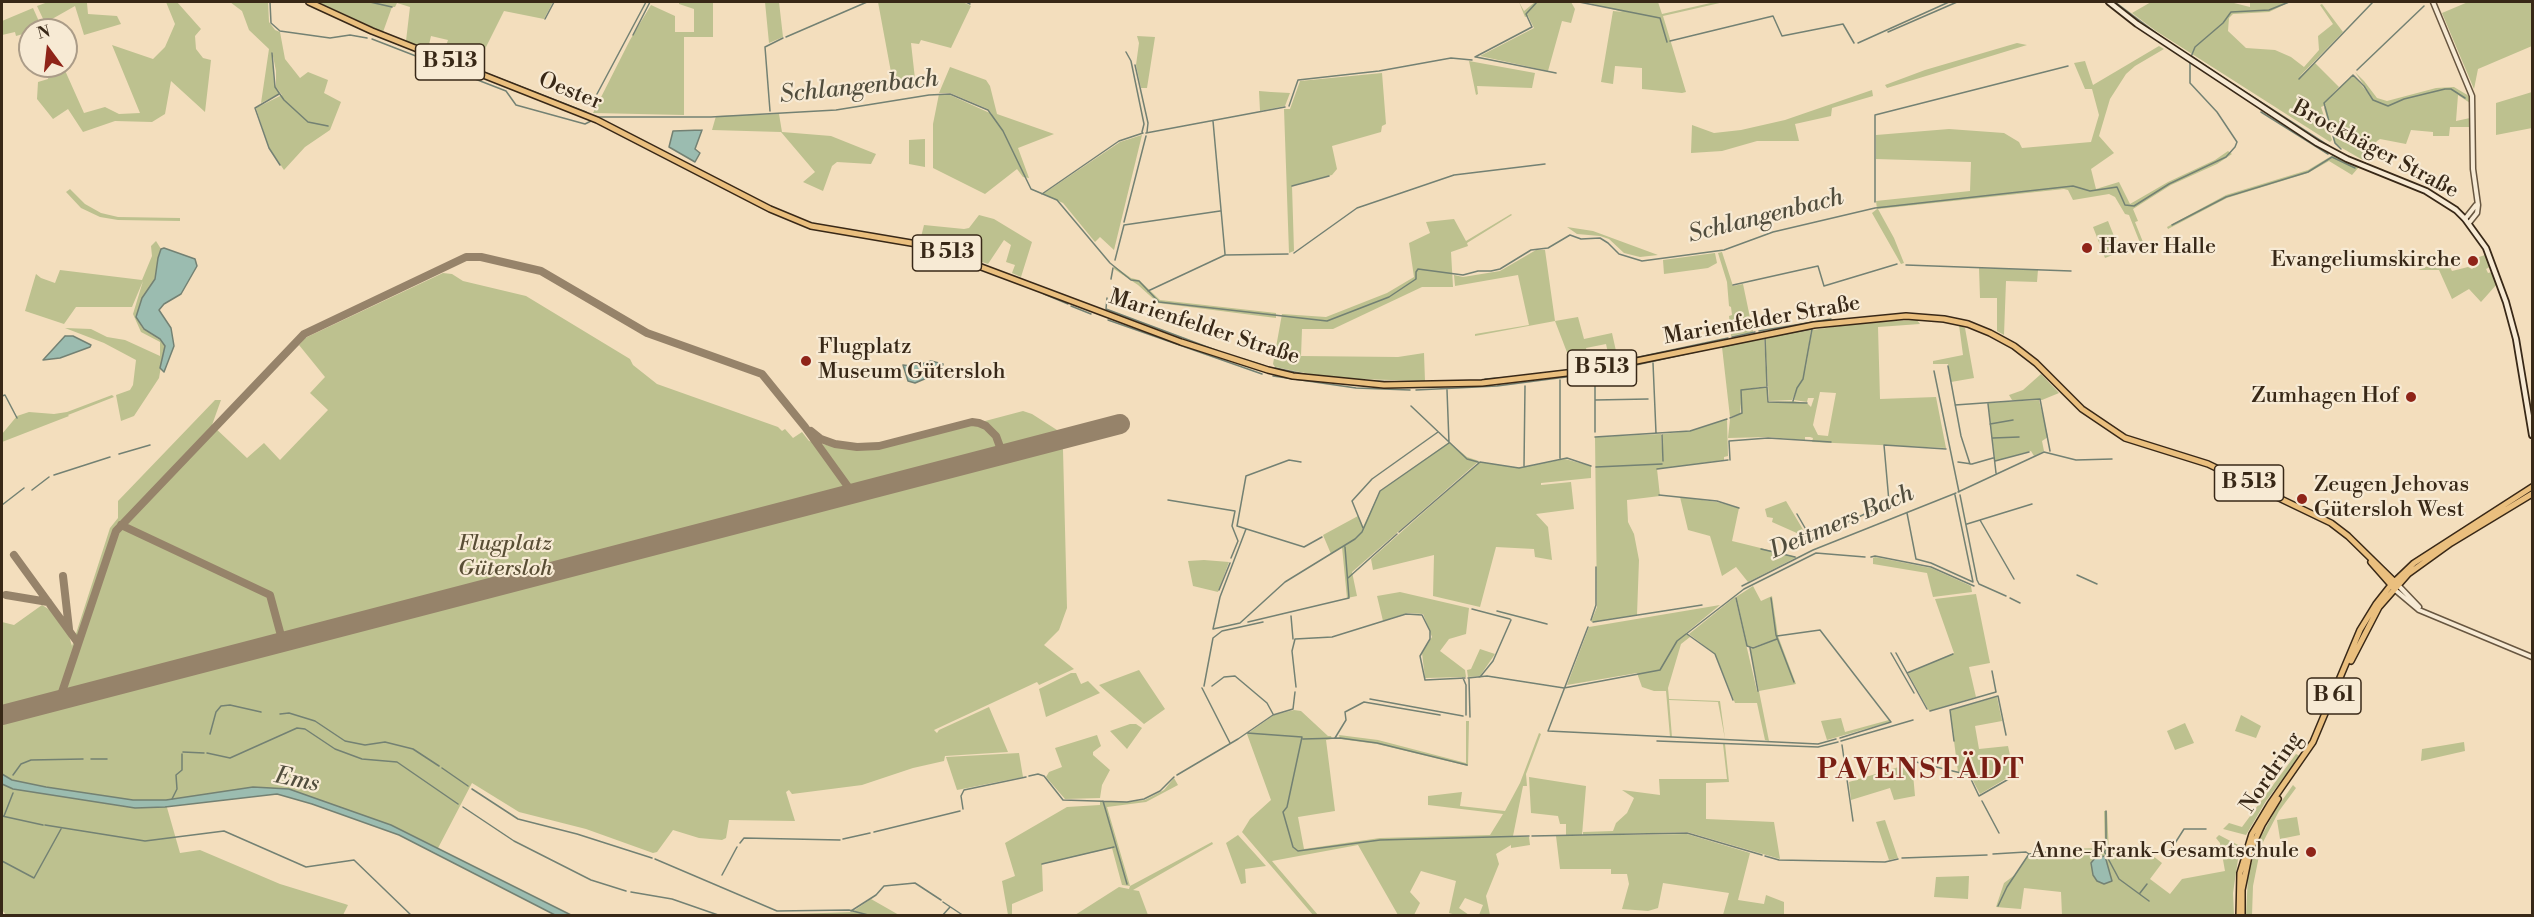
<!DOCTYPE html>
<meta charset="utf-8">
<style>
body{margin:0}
#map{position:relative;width:2534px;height:917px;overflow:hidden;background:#f3debd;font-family:"Libre Bodoni",serif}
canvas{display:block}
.frame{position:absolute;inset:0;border:3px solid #382817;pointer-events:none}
.north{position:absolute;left:18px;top:18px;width:60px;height:60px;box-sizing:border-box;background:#f7ead4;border:2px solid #ab9c88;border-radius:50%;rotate:345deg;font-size:16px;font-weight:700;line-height:24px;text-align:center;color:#382817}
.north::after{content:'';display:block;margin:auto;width:21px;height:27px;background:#8f2418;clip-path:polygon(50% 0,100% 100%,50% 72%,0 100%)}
</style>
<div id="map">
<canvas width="2534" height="917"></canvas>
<div class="frame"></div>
<div class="north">N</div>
</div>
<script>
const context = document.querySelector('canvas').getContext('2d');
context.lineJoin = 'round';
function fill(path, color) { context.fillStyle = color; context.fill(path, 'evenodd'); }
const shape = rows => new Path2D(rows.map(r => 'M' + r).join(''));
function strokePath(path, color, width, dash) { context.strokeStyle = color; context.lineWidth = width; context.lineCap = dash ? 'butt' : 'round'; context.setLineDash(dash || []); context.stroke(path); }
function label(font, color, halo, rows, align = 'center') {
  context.font = font + ' "Libre Bodoni",serif'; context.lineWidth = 4.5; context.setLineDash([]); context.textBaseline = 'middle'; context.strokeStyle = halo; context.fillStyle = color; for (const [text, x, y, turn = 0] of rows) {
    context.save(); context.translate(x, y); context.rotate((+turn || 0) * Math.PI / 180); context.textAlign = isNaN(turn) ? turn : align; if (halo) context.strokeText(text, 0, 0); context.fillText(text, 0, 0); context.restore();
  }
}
fill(shape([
 [48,2,93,2,87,3,88,14,117,16,121,24,84,35,75,6,45,23,37,6],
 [166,2,177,2,201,29,195,36,196,49,203,58,211,60,205,112,171,81,165,114,152,122,115,121,83,132,68,109,53,119,37,99,38,82,48,79,50,66,63,66,84,113,105,107,119,114,140,113,112,45,153,59,165,47,175,24],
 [230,2,268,2,269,22,275,30,280,32,285,59,300,78,308,72,328,80,324,93,341,102,330,130,305,147,284,170,269,148,256,108,282,95,276,87,276,71,272,51,274,82,279,94,261,103,269,49,249,30,242,11],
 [318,2,553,2,544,19,504,11,485,49,475,45,471,52,466,54,463,63,443,55,448,40,431,36,428,49,406,41,410,7,397,3,395,7,392,7,383,32],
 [679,2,713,2,713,37,684,37,684,115,593,113,630,40,651,5,675,16,675,32,694,32,694,9,679,4],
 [765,2,779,2,783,37,769,43],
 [878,2,963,2,971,6,951,48,921,40,919,44,911,43,915,79,893,83],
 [1519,2,1524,11,1535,2,1571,2,1575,9,1571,23,1562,21,1548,71,1480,56,1534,28,1528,16,1525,17],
 [1585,2,1658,2,1662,14,1715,2,1724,2,1663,16,1686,92,1682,93,1642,89,1642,68,1615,66,1613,84,1601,82,1613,11,1623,12],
 [2151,2,2230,2,2250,7,2250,2,2290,2,2269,12,2233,14,2229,18,2228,31,2246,48,2275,50,2291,57,2304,67,2319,50,2318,36,2333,24,2320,5,2322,4,2343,32,2299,77,2315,63,2339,87,2325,102,2353,75,2374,100,2355,72,2364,81,2377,98,2387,101,2436,88,2454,87,2469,96,2470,103,2458,95,2456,121,2470,118,2470,127,2450,127,2449,136,2433,136,2433,132,2411,130,2406,144,2380,139,2377,141,2364,160,2361,159,2335,144,2324,108,2326,105,2321,107,2332,140,2330,142,2156,31,2132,13],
 [2468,2,2532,2,2532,46,2478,69,2474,89,2442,13],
 [33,8,41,26,30,30,30,32,16,36,15,32,2,35,2,21],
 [1137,36,1155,37,1147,88,1141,88,1136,65,1139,43],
 [2017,43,2027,45,1887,88,1885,85,1925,70],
 [2159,46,2164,49,2135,66,2126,74,2110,99,2099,136,2114,153,2091,169,2096,189,2119,182,2130,204,2168,182,2215,160,2228,151,2232,154,2217,164,2171,185,2133,209,2138,221,2135,222,2147,252,2144,253,2129,215,2125,214,2115,197,2109,194,2073,200,2068,190,2064,189,1878,209,1894,238,1904,263,1901,264,1872,213,1877,209,1876,201,1970,191,1971,162,1876,159,1876,135,1949,129,2004,133,2019,142,2022,148,2091,142,2099,115,2092,89,2085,89,2074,63,2085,61,2093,85],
 [1469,61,1535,73,1532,88,1477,86,1478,94,1476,95],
 [950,67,986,80,990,86,997,114,1054,134,1018,148,1029,178,1023,177,1017,169,985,194,933,168,933,124,939,94,950,95,992,114,988,109,950,93,939,93],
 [1382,73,1386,124,1382,126,1381,132,1332,146,1337,169,1332,175,1292,186,1294,251,1289,253,1284,109,1290,109,1300,81],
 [1872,90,1873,96,1832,108,1831,116,1795,124,1799,141,1757,141,1722,151,1691,153,1692,125,1714,133,1741,130,1785,120],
 [1259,91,1271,92,1290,93,1285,106,1260,111],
 [2532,92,2532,128,2496,135,2496,103],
 [779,114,782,132,831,136,876,154,871,164,837,162,832,166,823,191,803,182,815,172,781,132,712,130,716,116],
 [1142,135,1114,250,1100,237,1095,242,1063,203,1043,194,1120,142],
 [925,139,925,167,909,164,909,140],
 [2333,155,2359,167,2352,175,2329,161,2308,173,2227,198,2168,229,2167,227,2226,195,2308,170],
 [70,189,85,204,101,213,118,217,180,218,180,221,118,220,100,217,81,208,66,192],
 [1511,214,1512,215,1467,243,1468,246,1451,252,1453,287,1422,287,1333,329,1302,329,1301,356,1398,357,1424,353,1425,381,1358,379,1315,375,1275,367,1273,364,1282,314,1326,317,1387,293,1414,277,1409,243,1430,233,1426,222,1454,219,1466,241],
 [979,215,994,219,1032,242,1021,277,1012,273,1015,265,1006,262,1011,245,1004,240,988,264,920,241,924,225,964,229,969,228],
 [2108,221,2114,236,2102,242,2114,237,2120,252,2105,258,2093,227],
 [1567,227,1593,231,1658,255,1640,257,1624,253,1609,239,1600,236,1577,234],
 [156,241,161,249,155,279,142,298,136,317,143,329,160,340,165,346,163,355,159,378,134,416,121,421,116,395,130,390,133,385,136,360,104,343,65,328,91,329,107,337,125,340,160,356,160,342,141,332,133,314,143,281,132,307,76,307,64,324,25,311,36,274,41,278,55,283,60,270,142,280,152,256,151,246],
 [1536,250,1545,250,1555,321,1578,317,1584,339,1612,333,1618,360,1610,362,1606,344,1586,348,1590,365,1573,368,1555,321,1475,336,1475,334,1529,325,1518,275,1455,286,1454,275,1463,277,1500,271],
 [1722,252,1733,286,1743,284,1753,332,1731,336,1729,316,1732,315,1731,307,1729,306,1727,282,1718,253],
 [1715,253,1717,263,1708,268,1664,274,1663,260],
 [2485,255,2490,267,2486,269,2488,273,2492,272,2497,284,2481,302,2469,289,2452,299,2439,270,2418,270,2446,259,2452,271,2468,267,2472,269,2477,265,2479,257],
 [1114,266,1131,278,1139,280,1160,300,1276,313,1276,318,1158,303,1138,285,1114,269],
 [1979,268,2038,270,2037,282,2006,281,2004,335,1997,331,1997,298,1980,298],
 [443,273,452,274,463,281,526,296,630,359,633,365,657,384,778,427,782,431,785,429,793,438,802,432,809,441,845,449,879,449,1023,411,1032,414,1057,430,1063,450,1067,608,1059,630,1044,645,1074,669,1039,685,1037,682,934,730,937,733,939,730,989,707,1008,752,945,756,944,761,913,768,862,785,792,794,789,790,786,792,795,821,729,820,726,838,722,840,699,838,673,830,657,852,653,853,586,829,519,812,472,783,437,850,403,834,309,799,269,790,166,804,180,853,200,850,280,884,345,904,348,905,343,915,7,916,2,910,2,622,14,625,42,605,50,610,69,636,72,646,110,528,118,518,118,501,215,400,221,400,212,425,247,458,264,443,280,460,328,410,310,393,325,377,299,345,305,338],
 [1917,320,1920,324,1878,327,1880,399,1936,397,1946,448,1812,442,1813,438,1810,437,1805,437,1805,440,1768,437,1728,438,1730,419,1742,413,1741,403,1740,414,1730,417,1722,347,1764,338,1767,386,1740,390,1767,387,1768,402,1793,401,1807,403,1811,407,1814,398,1808,398,1807,402,1794,400,1796,392,1792,400,1769,401,1765,338,1811,330,1805,373,1812,330,1869,322],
 [1820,392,1836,393,1828,436,1818,435,1813,425],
 [1959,325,1965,328,1974,378,1951,382,1948,364,1933,364,1933,361,1963,355],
 [2041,374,2059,393,2042,400,2012,400,2009,395,2023,390],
 [112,395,114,397,68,415,69,416,2,442,2,434,17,416,29,412,54,414,67,412],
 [2039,400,2048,437,2042,441,2044,451,2034,456,2031,451,1995,461,1988,403],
 [1727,419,1728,456,1724,457,1724,460,1657,469,1660,496,1627,500,1628,522,1634,534,1639,560,1637,615,1591,622,1597,607,1595,437,1661,434,1663,464,1662,434,1690,431],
 [1449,442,1467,457,1479,461,1352,572,1357,596,1347,598,1342,547,1331,554,1323,535,1358,516,1363,527,1380,491],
 [1565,459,1591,466,1591,478,1541,483,1541,485,1571,482,1574,509,1536,514,1548,527,1552,560,1535,557,1534,549,1496,547,1480,607,1433,596,1434,555,1373,570,1371,559,1480,462,1519,468],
 [1680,497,1717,502,1739,508,1732,541,1797,557,1748,582,1736,567,1722,576,1710,536,1688,530],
 [1786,501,1808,538,1772,522,1773,518,1767,517,1765,509],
 [1875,557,1931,568,1971,586,1972,592,1933,597,1927,573,1873,564,1873,558],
 [1204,560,1229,562,1218,592,1193,586,1188,561],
 [1753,586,1761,601,1772,596,1778,636,1796,684,1759,691,1769,741,1765,740,1757,703,1735,703,1715,654,1689,634,1735,597,1757,691,1759,691,1750,649,1777,639,1753,647,1747,646,1736,597],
 [1400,592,1469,608,1466,634,1449,639,1440,651,1465,670,1466,677,1425,678,1422,653,1432,637,1423,614,1407,613,1383,621,1377,596],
 [1976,594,1990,663,1969,667,1976,697,1929,711,1908,673,1954,653,1935,599],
 [1720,605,1686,633,1690,637,1681,644,1668,688,1669,699,1720,701,1725,739,1718,702,1669,700,1672,737,1670,737,1666,691,1654,691,1642,687,1637,673,1567,685,1589,627],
 [1480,649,1495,654,1480,676,1468,677,1467,670,1471,669],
 [1139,670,1165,709,1144,724,1099,685],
 [1071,673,1076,673,1081,684,1088,681,1100,693,1046,717,1039,689],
 [1997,697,2002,721,1975,726,1979,749,2008,746,2014,774,1980,794,1970,775,1958,772,1950,710],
 [1294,710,1301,711,1328,736,1331,736,1332,739,1326,740,1335,811,1298,817,1304,849,1380,838,1490,835,1503,814,1428,805,1428,796,1462,792,1460,806,1505,811,1520,783,1539,733,1541,734,1526,774,1527,786,1523,786,1513,836,1529,837,1530,845,1511,848,1511,845,1496,854,1499,864,1486,896,1490,915,1479,915,1483,905,1465,898,1459,908,1469,915,1456,915,1449,913,1456,881,1421,871,1410,892,1420,903,1414,915,1398,915,1358,845,1272,861,1318,915,1313,915,1242,832,1250,819,1271,800,1247,734,1274,715],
 [2241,715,2261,726,2256,738,2235,731],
 [1841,718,1845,732,1889,720,1890,722,1827,740,1821,721],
 [1466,721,1469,721,1468,766,1377,744,1340,739,1339,735,1378,740,1466,763],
 [2185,723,2194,743,2175,750,2167,731],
 [1130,724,1136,724,1142,728,1127,749,1110,731],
 [1097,735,1101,746,1093,752,1093,755,1110,770,1102,785,1100,798,1065,799,1046,777,1049,772,1062,767,1055,748],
 [2464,742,2465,751,2421,761,2422,749],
 [1723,744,1725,744,1729,782,1706,783,1706,819,1774,822,1780,859,1687,832,1583,835,1583,832,1613,831,1616,823,1627,813,1634,798,1622,790,1660,795,1659,779,1727,779],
 [1019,753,1023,777,957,790,946,757],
 [2296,754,2300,756,2266,801,2246,835,2223,829,2229,823,2242,827],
 [1912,763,1915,796,1894,800,1890,788,1851,800,1849,782],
 [1529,777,1586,786,1582,835,1566,835,1566,824,1560,824,1558,816,1531,813],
 [1174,778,1178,785,1146,802,1107,807,1130,886,1212,842,1213,844,1133,890,1139,891,1148,915,1075,915,1119,887,1129,889,1130,886,1122,885,1112,848,1042,864,1043,891,1012,904,1012,915,1008,915,1002,881,1015,876,1005,843,1067,807,1100,805,1100,801,1127,802,1145,800,1164,790],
 [2293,785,2296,788,2279,811,2261,846,2253,886,2252,915,2246,915,2248,875,2256,846,2276,809],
 [2104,811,2107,811,2109,853,2148,852,2162,863,2150,879,2170,894,2182,879,2225,871,2220,843,2216,838,2219,835,2240,846,2233,893,2234,915,2062,915,2061,892,2024,888,2021,909,1996,907,2004,883,2016,874,2027,856,2053,853,2053,849,2105,848],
 [2297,817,2300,835,2280,839,2277,820],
 [1885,820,1898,858,1889,860,1876,822],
 [1687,834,1750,853,1738,900,1764,904,1766,895,1784,902,1784,915,1723,915,1729,893,1663,883,1658,908,1648,911,1622,909,1629,884,1627,874,1611,874,1611,869,1560,869,1556,836],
 [1238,835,1266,866,1245,869,1246,883,1241,884,1226,843],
 [1969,876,1968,899,1934,897,1936,877],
 [871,899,899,915,795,914,852,912]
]), '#bdc18f');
const water = shape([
 [702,130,695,149,700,153,695,162,669,147,673,131,702,130],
 [164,248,195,259,197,266,181,294,164,304,159,310,171,328,174,346,164,372,160,368,165,346,160,339,144,329,136,317,142,298,155,279,158,258,161,249,164,248],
 [65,336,73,336,91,345,90,347,60,358,43,360,65,336],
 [931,361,943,364,941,372,915,383,908,381,903,365,911,366,912,363,918,365,931,361],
 [2,774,12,780,46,787,133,800,166,800,253,787,289,789,391,825,571,915,555,915,399,835,312,804,277,794,165,807,135,808,13,789,2,784,2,774],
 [2105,856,2112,881,2104,884,2097,881,2093,875,2091,863,2095,858,2105,856]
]);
fill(water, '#9bbcb0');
strokePath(water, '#738173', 1.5);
strokePath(shape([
 [270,2,271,23,280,31,330,38,350,35,367,38],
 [370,2,392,7],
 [966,2,970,4],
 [1579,2,1660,18,1667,42],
 [2115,2,2167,41],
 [545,19,554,2],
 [1888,32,1957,2],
 [633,35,650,2],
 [786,37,867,2],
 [372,39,506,91,516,105,585,124,593,120],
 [1670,41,1773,16,1782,36,1843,24,1854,43],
 [1858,43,1949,2],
 [1126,52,1131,61,1144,124,1142,132],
 [272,53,275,87,284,100,308,122,328,126],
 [1475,57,1532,27,1526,14,1537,2],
 [1476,57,1556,73],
 [2191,57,2195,47,2223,23,2231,12,2269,10,2289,2],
 [2193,57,2227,80],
 [1135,65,1148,123,1147,132],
 [478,70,586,112],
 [2357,70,2424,6],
 [2299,79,2373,2],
 [2233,84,2329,146],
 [279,94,255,108,269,148,280,165],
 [597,94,646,2],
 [1289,106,1298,80,1379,71,1451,58,1472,60],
 [770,111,765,47,783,38],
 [2261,112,2328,154],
 [597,117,711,117,836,110,929,95,950,94,988,110,1003,131,1031,189,1057,200,1110,263,1131,280,1139,281,1159,302,1327,321,1389,297,1416,279,1416,272,1418,269,1463,275,1478,271,1491,271,1500,269,1531,250,1548,248,1570,235,1581,239,1600,238,1608,243,1619,254,1642,261,1724,250,1773,232,1875,208,2073,186,2090,191,2117,187,2125,205,2134,206,2169,184,2226,157,2235,147,2237,142,2217,112,2190,83,2190,62],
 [1213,121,1225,254],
 [1146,133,1285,107],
 [2341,149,2335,143,2324,103,2353,75,2364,86,2373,100,2388,106,2404,99,2445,89,2451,89,2465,98],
 [1292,186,1329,176],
 [1042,194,1119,141,1143,133],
 [1875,202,1875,115,2068,66],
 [1124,222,1146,136],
 [2172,225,2226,197,2308,172,2332,157,2355,168],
 [1294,253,1357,208,1454,175,1545,164],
 [1115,260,1124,225,1220,211],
 [1906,265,2071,271],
 [1111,279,1113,268],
 [1733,285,1818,266,1824,286,1897,264],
 [1148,291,1225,255,1288,254],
 [1044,294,1068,304],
 [1107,298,1106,309,1218,351],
 [1071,306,1091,314],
 [1108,320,1262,374],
 [1759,331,1831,319],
 [1732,337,1755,332],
 [1768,337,1812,329,1803,379,1797,388,1793,401],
 [1765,338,1767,386],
 [1722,347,1752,340],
 [1243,359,1265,366],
 [1653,363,1656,433],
 [1606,364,1728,338],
 [1948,366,1961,436,1970,464],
 [1275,368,1309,375],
 [1934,371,1959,492],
 [1552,372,1569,370],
 [1273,376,1356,388,1410,390],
 [1485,379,1512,377],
 [1560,380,1560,458],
 [1373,381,1402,382],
 [1416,390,1497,386,1589,374],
 [1447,390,1449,443],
 [2,396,5,395,17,418],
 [1595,400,1648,399],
 [1988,404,1996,473],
 [1955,405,2040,399,2050,451],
 [1411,406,1467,459,1478,462],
 [1730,418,1742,413,1741,390,1767,387,1768,402,1807,403],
 [1990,424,2013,420],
 [1595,432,1595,374,1718,347],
 [1662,435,1663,461],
 [1595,437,1690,431,1727,419],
 [1993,438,2019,437],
 [119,454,150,445],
 [1730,460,1729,441,1768,438,1831,442],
 [1995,461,2029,452],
 [1301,462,1289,460,1246,476,1237,526,1304,547,1322,537],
 [1958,462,1972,464,1993,458],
 [1524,466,1525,386],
 [1596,467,1662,464],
 [1657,469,1728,460],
 [54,475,110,457],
 [32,490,49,477],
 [1958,492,2044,452,2076,460,2112,459],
 [1659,495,1717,501,1739,508],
 [1960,495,1977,580,1979,584,2006,596],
 [1168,500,1235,511,1232,526,1238,541,1231,558],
 [2,505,24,488],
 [1907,513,1916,559,1931,563,1973,582,1955,495],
 [1797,514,1812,540,1889,502,1884,445,1946,449],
 [1980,520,2014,579],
 [1967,524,2032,504],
 [1363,528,1352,501,1372,479,1438,432],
 [1246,529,1220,597,1213,629,1240,623,1285,582,1355,539,1362,532,1380,491,1449,443],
 [1399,532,1480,462,1519,468,1567,458,1591,466],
 [1761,549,1795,557],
 [1871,557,1875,556,1931,567,1974,586],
 [2077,575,2097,584],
 [1348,578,1397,534],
 [1742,586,1813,550,1956,493],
 [1219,590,1230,563],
 [1736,598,1747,646,1753,648,1777,639],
 [1771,598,1776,635,1794,682],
 [2010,598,2020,603],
 [1472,609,1510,619],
 [1497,611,1547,624],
 [1291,616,1293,639],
 [1591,620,1596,605,1596,567],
 [1248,622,1349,598,1345,547],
 [1593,622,1702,605],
 [1588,627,1548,731,1818,744,1836,739],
 [1687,634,1715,654,1733,700],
 [1777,636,1820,630,1891,722,1840,738],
 [2,638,2,648],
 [1750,648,1758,691],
 [1891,653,1914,693],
 [1896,653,1927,709],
 [1907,673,1953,654],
 [1480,677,1493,661,1511,620],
 [1463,678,1466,685,1466,715],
 [1468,678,1487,676,1564,688,1660,670,1677,641,1744,589,1816,553,1865,557],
 [1469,679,1470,717],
 [1204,686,1213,638,1222,631,1263,622],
 [1212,686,1224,677,1235,676,1267,703,1273,714],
 [1296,687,1292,651,1295,639,1332,637,1406,614,1422,615,1430,631,1430,639,1420,656,1425,680,1465,678],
 [1202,688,1230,743],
 [1370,699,1463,716],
 [1930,711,1996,692,1992,671],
 [280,714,289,713,315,721,345,741,365,745,385,742,413,749,439,766],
 [1247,733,1302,737,1287,807,1283,812,1293,847,1298,851,1380,840,1529,836],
 [210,734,216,712,221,706,230,705,261,712],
 [1335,738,1346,720,1345,712,1364,702,1440,715],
 [1303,739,1340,738,1377,743,1467,765],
 [1657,741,1818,747,1838,742],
 [1841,741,1913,720],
 [1954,741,1950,710,1998,696,2006,735],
 [1842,745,1853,821],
 [183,752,204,753],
 [207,753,230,758,297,728,305,729,335,749,362,759,397,762,458,804],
 [91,759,107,759],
 [1912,761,1969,775,1979,796,2014,776],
 [442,768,468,786],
 [13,775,21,764,31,760,83,759],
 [1177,775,1238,739,1273,715,1293,709,1295,692],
 [1029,776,1038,774,1044,776,1063,800,1127,802,1144,799,1160,791,1174,777],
 [472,789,518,819,577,834,652,858],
 [172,799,177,789,176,775,182,770,182,754],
 [1103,801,1127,884],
 [1982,801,1999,833],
 [463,807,514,841,591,880,626,891],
 [963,809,961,796,964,790,1026,777],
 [2106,811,2106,851],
 [2,816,43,825],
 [4,816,13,793],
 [45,825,145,841,224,831,306,867,354,860,412,916],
 [874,832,960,811],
 [1532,836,1687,833,1762,855],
 [843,839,870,833],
 [740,843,744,838,840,840],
 [2170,851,2184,829,2206,829],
 [2052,852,2104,851,2119,879,2149,901],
 [1993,854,2026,852,2029,854,2048,852],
 [1765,856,1779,860,1885,862,1898,859],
 [1902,858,1987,855],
 [655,859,777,911,849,910,872,916],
 [2,861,34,878,61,829],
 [1042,864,1114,847],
 [722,875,737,847],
 [631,892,672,899,721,916],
 [2140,893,2147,884],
 [943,902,964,916],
 [1998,906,2007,887,2029,854],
 [851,911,876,895,884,886,915,883,941,900],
 [942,916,950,907]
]), '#738173', 1.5);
strokePath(shape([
 [811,431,821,439,835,444,857,447,879,446,972,422,979,423,986,426,996,436,1003,455],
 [121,525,270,595,283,643],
 [14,555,78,643],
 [63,576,69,629],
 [6,595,48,602],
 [59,701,116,531,304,334,466,257,481,257,541,271,647,333,762,374,805,427,854,495]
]), '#96836a', 8);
strokePath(shape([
 [2,715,1120,424]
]), '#96836a', 20);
const tertiary = shape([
 [2433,2,2472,96,2473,169,2478,205,2477,213,2469,223],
 [2465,219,2476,205],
 [2398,585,2419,607],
 [2394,589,2419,610,2532,657]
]);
const secondary = shape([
 [2109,2,2137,24,2317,143,2347,159,2426,191,2456,210,2465,219,2486,248,2506,302,2516,339,2532,435]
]);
const primary = shape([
 [309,2,372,31,597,120,770,209,811,226,917,244,936,250,1181,342,1268,370,1293,376,1384,385,1482,383,1592,370,1814,325,1906,316,1944,319,1968,324,1990,333,2014,346,2036,363,2082,409,2125,438,2208,464,2331,523,2348,536,2398,585],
 [2371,562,2393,587],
 [2351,661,2379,607,2408,574,2451,543,2532,494],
 [2239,916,2240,873,2252,834,2270,804,2313,742,2360,630,2376,604,2391,585,2414,563,2532,487],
 [2242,916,2242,890,2250,851,2262,825,2278,799]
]);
strokePath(tertiary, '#675640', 7);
strokePath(secondary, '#382817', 8);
strokePath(primary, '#382817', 8);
strokePath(tertiary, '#f7ead4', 4);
strokePath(secondary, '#f7ead4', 4.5);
strokePath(primary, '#eabf7e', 5);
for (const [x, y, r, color] of [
 [2087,248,6,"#8f2418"],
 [2473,261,6,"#8f2418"],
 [806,361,6,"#8f2418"],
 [2411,397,6,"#8f2418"],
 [2302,499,6,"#8f2418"],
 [2311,852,6,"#8f2418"]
]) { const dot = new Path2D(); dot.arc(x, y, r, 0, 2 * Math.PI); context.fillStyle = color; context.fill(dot); strokePath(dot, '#f7ead4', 2); }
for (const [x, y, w] of [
 [450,62,69],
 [947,253,69],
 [1602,368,69],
 [2249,483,69],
 [2334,696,54]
]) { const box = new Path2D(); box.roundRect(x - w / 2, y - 18, w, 36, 4.5); context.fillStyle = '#f7ead4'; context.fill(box); strokePath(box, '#382817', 1.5); }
label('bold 21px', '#382817', null, [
 ["B 513",450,62],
 ["B 513",947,253],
 ["B 513",1602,368],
 ["B 513",2249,483],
 ["B 61",2334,696]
]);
label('22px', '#382817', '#f7ead4', [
 ["Oester",570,92,22],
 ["Brockhäger Straße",2375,150,28],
 ["Marienfelder Straße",1762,321,-10],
 ["Marienfelder Straße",1204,328,18],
 ["Nordring",2272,773,-56]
]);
label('22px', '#382817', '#f7ead4', [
 ["Haver Halle",2099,248],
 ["Evangeliumskirche",2461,261,"right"],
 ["Flugplatz",818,348],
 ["Museum Gütersloh",818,373],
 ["Zumhagen Hof",2399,397,"right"],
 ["Zeugen Jehovas",2314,486],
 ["Gütersloh West",2314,511],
 ["Anne-Frank-Gesamtschule",2299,852,"right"]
], 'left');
label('italic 22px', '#594e35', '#f7ead4', [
 ["Flugplatz",505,545],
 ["Gütersloh",505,570]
]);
label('italic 24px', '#514d3d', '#f7ead4', [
 ["Schlangenbach",859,88,-6],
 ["Schlangenbach",1766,217,-14],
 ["Dettmers Bach",1842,523,-23],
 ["Ems",297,781,12]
]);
context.letterSpacing = '1.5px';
label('bold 28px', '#7a1f14', '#f7ead4', [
 ["PAVENSTÄDT",1921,771]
]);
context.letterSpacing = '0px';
</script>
